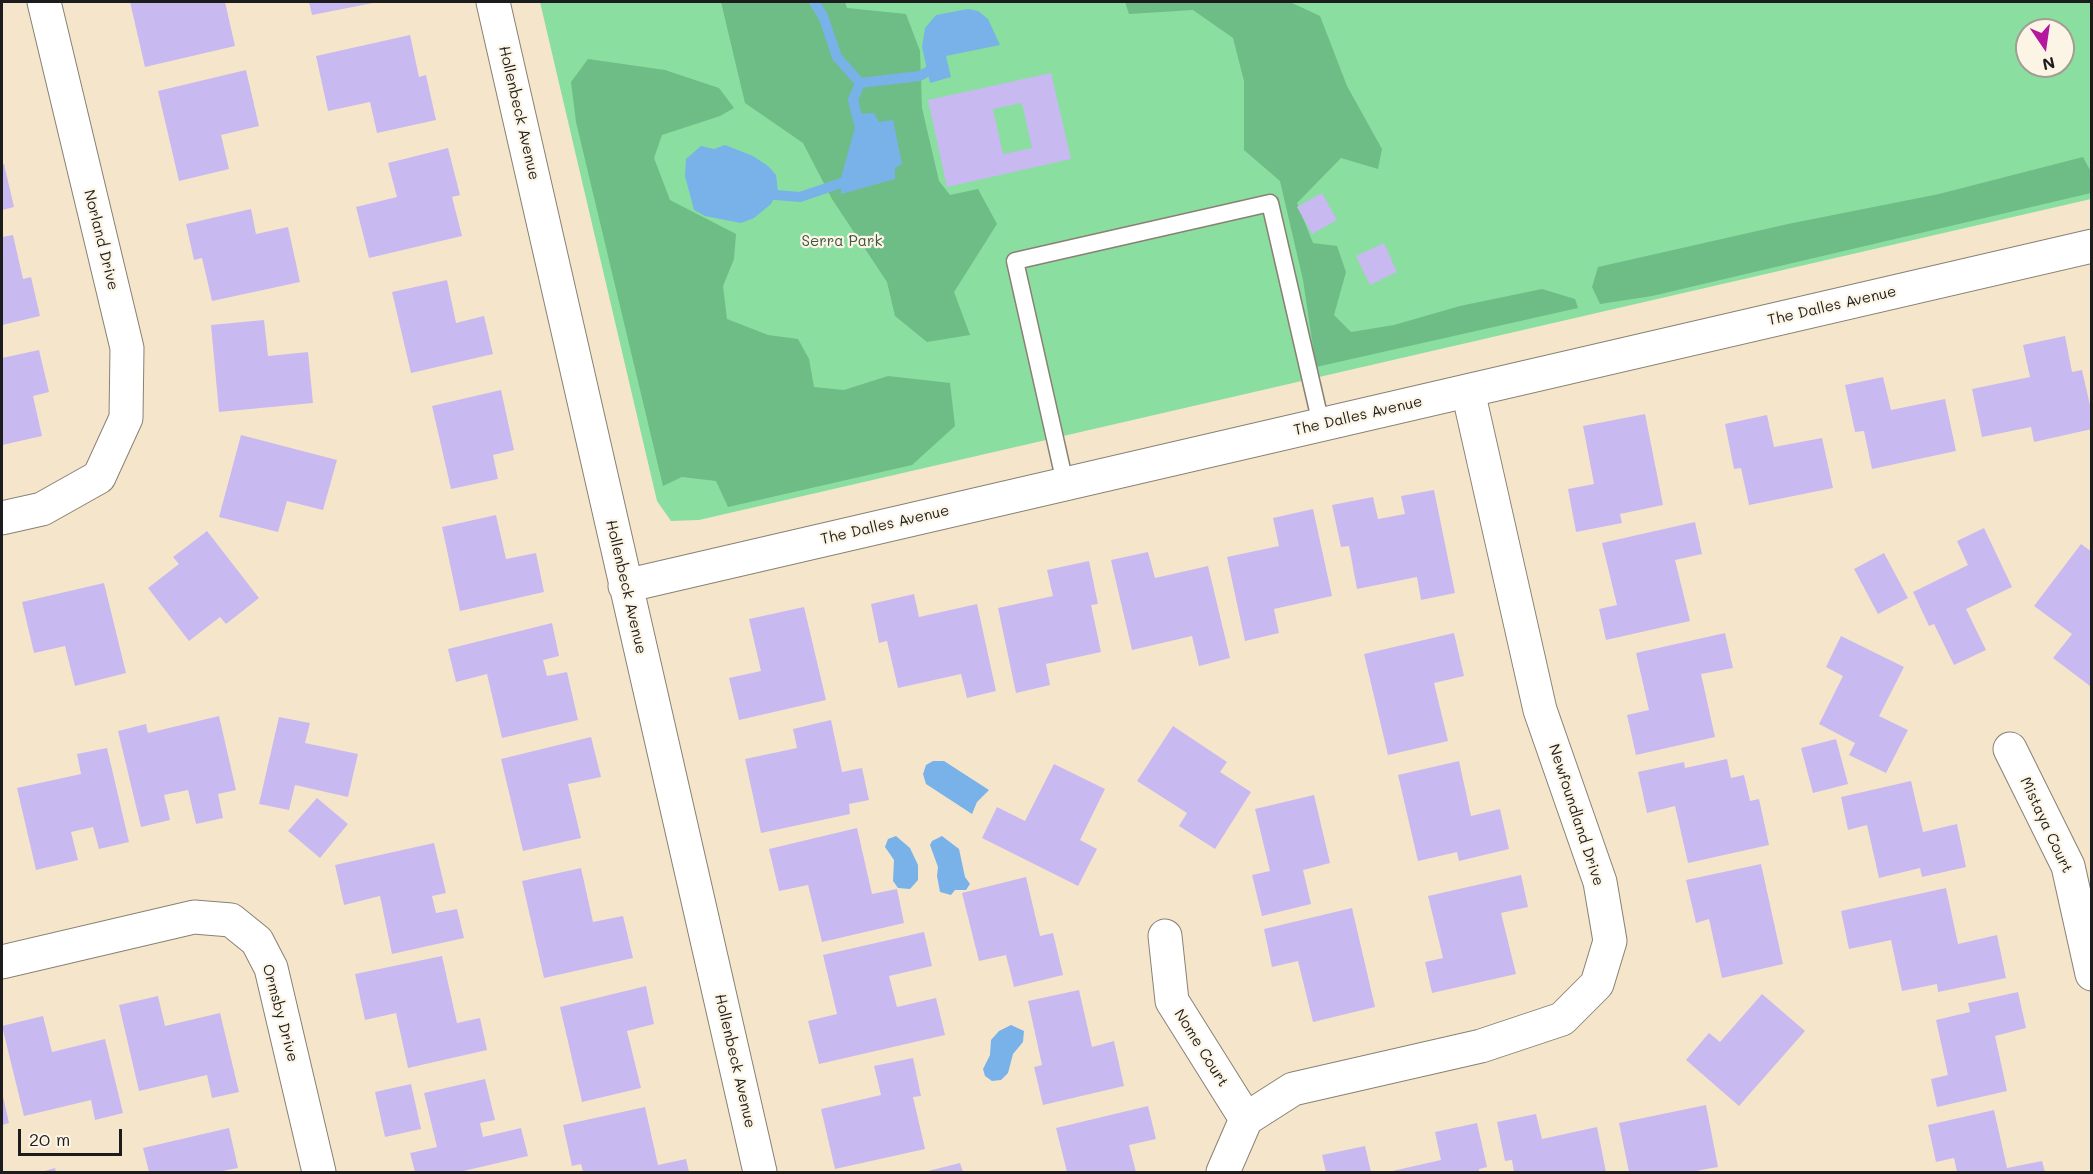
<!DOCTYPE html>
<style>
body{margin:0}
#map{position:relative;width:2093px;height:1174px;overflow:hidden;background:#f5e6cb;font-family:Mali,sans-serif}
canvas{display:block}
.frame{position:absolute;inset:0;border:3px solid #1c1c1c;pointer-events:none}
.north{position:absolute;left:2015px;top:18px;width:60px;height:60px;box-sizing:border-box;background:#fcf5e5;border:2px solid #a29e95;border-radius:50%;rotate:167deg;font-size:16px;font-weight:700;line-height:24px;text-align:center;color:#1c1c1c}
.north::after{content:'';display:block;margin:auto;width:21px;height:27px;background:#b5179e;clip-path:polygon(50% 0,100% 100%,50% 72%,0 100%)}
.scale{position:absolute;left:18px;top:1129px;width:104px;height:27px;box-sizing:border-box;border:3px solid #1c1c1c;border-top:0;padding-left:8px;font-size:18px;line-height:21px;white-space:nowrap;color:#1c1c1c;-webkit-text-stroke:4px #fcf5e5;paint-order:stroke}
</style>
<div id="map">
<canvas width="2093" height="1174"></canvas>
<div class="frame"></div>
<div class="north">N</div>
<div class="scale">20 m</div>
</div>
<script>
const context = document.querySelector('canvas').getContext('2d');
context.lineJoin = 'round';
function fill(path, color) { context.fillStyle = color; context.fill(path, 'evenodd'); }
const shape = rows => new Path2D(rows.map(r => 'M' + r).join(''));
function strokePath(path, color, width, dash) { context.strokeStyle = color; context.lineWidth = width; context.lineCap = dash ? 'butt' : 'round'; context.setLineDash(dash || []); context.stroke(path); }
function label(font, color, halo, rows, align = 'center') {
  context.font = font + ' Mali,sans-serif'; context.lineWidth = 4.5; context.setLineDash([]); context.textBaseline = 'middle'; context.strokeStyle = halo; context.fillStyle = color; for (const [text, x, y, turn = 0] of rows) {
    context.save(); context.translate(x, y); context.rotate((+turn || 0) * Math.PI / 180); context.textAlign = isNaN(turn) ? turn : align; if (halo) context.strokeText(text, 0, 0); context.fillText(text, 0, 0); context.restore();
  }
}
fill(shape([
 [540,2,2091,2,2091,199,699,520,671,521,657,501],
 [2027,30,2063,30,2063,66,2027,66]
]), '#89dea0');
fill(shape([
 [721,2,845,2,847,8,906,14,920,51,922,108,939,181,950,195,978,189,997,224,954,292,970,335,927,342,895,316,887,282,832,199,803,143,745,103],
 [1125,2,1290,2,1320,16,1347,86,1382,149,1378,169,1341,158,1297,203,1313,243,1337,246,1346,272,1334,315,1351,332,1394,325,1460,306,1542,289,1575,299,1578,308,1316,367,1303,280,1280,181,1244,150,1244,81,1233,38,1193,10,1129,14],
 [588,59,665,70,719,88,734,108,720,116,662,135,654,158,670,200,736,234,734,259,723,286,727,319,768,335,798,339,809,359,814,387,844,390,888,376,950,383,955,426,912,465,728,507,716,481,682,477,663,486,576,122,571,82],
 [2083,157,2091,172,2091,193,1652,296,1600,304,1592,287,1598,267,1788,224,1939,194]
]), '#6ebd86');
fill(shape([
 [968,9,978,11,988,19,1000,45,946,56,951,77,930,83,922,47,925,28,936,15],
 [874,113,879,122,893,120,902,164,895,168,895,179,841,194,841,178,857,120,860,114],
 [725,145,753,156,768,166,776,175,778,192,771,204,754,218,741,223,705,216,694,210,685,176,686,159,701,146,714,149],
 [944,761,989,790,977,802,972,814,926,784,923,774,926,765,933,761],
 [896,836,910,848,918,865,918,880,910,889,898,888,893,881,894,860,885,847,888,839],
 [942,836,959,849,965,877,970,884,966,890,955,890,951,895,940,892,937,876,938,867,930,845,932,841],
 [1011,1025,1024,1031,1023,1042,1013,1054,1008,1073,1001,1080,992,1081,985,1076,983,1069,990,1055,991,1040,999,1031]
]), '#79b2e9');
strokePath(shape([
 [814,2,823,16,837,57,860,83],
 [860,83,853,100,861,132],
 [860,83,920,76,927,72],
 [776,195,800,197,853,179]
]), '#79b2e9', 10);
fill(shape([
 [130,2,225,2,235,46,145,67],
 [309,2,373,2,373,3,312,15],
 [410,35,419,77,426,75,436,120,377,133,370,102,328,111,316,56],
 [246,70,259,126,221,135,229,169,179,181,158,91],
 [1051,73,1071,159,947,187,928,100],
 [1022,103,1032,148,1003,154,993,109],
 [448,148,460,195,452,197,462,236,369,258,356,207,397,197,388,163],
 [2,164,4,164,14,207,2,210],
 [1322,193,1337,220,1312,234,1297,207],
 [251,209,256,234,288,227,300,282,212,301,202,258,194,260,186,224],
 [13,235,23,279,31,277,40,316,2,325,2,237],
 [1384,243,1397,272,1370,285,1356,256],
 [447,280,456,323,484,316,493,354,411,373,392,292],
 [264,320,268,356,308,352,313,403,219,412,211,325],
 [2065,336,2072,372,2082,370,2092,414,2092,429,2034,442,2031,427,1982,437,1972,389,2030,377,2023,345],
 [39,350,49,392,33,396,42,436,2,445,2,358],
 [1883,377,1891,410,1945,399,1956,451,1872,469,1864,431,1855,432,1845,385],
 [501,390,514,450,493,455,498,479,451,489,432,406],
 [1645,414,1663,505,1620,514,1622,523,1576,532,1568,489,1594,484,1583,426],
 [1767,415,1774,447,1822,438,1833,488,1749,505,1741,468,1734,469,1725,424],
 [241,435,337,460,323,510,287,501,278,532,219,517],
 [1434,490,1455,593,1421,600,1417,577,1357,589,1349,546,1341,547,1332,505,1373,497,1378,519,1405,514,1401,496],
 [1313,509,1332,596,1274,609,1279,633,1245,641,1227,557,1279,546,1273,518],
 [496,515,506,559,536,553,544,592,460,611,442,527],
 [1695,522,1702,554,1675,560,1690,621,1606,640,1599,609,1617,605,1602,543],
 [1984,528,2012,587,1966,609,1986,650,1954,665,1934,624,1929,626,1913,592,1968,565,1957,541],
 [207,531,259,598,226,624,220,617,189,641,148,588,179,564,173,557],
 [2081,544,2092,552,2090,686,2053,658,2072,634,2034,606],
 [1148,552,1155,578,1208,566,1230,658,1199,666,1192,636,1132,650,1111,560],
 [1884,553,1908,598,1878,614,1854,569],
 [1089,561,1098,604,1091,605,1101,652,1046,664,1050,685,1016,693,998,608,1053,596,1047,570],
 [104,583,126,673,75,686,65,646,34,653,22,602],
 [914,594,919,617,977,604,996,691,967,698,961,674,898,688,887,641,879,643,871,604],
 [804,607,826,700,739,720,729,678,761,671,749,619],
 [552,623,559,656,543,660,547,676,567,672,578,720,502,738,487,674,456,682,448,649],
 [1454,633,1464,676,1434,683,1448,741,1388,755,1364,654],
 [1725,633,1733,668,1701,674,1715,737,1636,755,1627,715,1649,710,1636,653],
 [1841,636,1904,667,1879,716,1908,730,1886,773,1849,755,1855,743,1819,724,1843,676,1826,667],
 [219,716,236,790,218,794,223,818,196,824,188,790,164,795,170,820,141,827,118,731,146,724,148,733],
 [279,717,310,723,305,743,358,754,348,797,295,785,289,810,259,804],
 [831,720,842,772,862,768,869,800,849,804,850,814,761,833,745,759,797,748,793,729],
 [1173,726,1227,762,1220,772,1251,792,1215,849,1179,826,1187,813,1137,781],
 [591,737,601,777,568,784,581,838,523,851,501,759],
 [1836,739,1848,784,1813,793,1801,748],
 [107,748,129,842,99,849,93,827,71,832,78,860,36,870,17,788,81,774,77,754],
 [1727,759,1731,778,1744,775,1750,801,1759,799,1769,845,1688,863,1675,806,1647,813,1638,772,1684,762,1685,768],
 [1459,761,1471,816,1500,809,1509,849,1459,861,1457,852,1418,861,1398,775],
 [1054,764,1105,789,1080,840,1097,849,1078,886,982,838,997,807,1025,821],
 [1911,781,1923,832,1957,824,1966,867,1922,877,1920,868,1879,878,1867,825,1848,830,1841,797],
 [1314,795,1330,863,1303,870,1311,904,1262,916,1252,875,1270,871,1255,809],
 [317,798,348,824,320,858,288,831],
 [857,828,872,894,897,889,904,923,822,942,808,885,779,891,769,849],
 [434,843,446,893,432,896,436,913,457,909,464,938,392,954,380,896,344,905,335,865],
 [1761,864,1783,964,1722,978,1709,919,1696,923,1686,880],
 [581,868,593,922,623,916,633,958,544,978,522,881],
 [1521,875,1528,907,1501,913,1516,974,1432,993,1425,962,1443,958,1428,896],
 [1026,877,1040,936,1053,933,1063,975,1014,987,1006,955,979,961,962,893],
 [1946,888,1958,944,1997,935,2006,978,1938,992,1937,984,1902,991,1891,940,1849,949,1841,911],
 [1352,908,1375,1007,1313,1022,1298,961,1272,967,1264,929],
 [924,932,932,966,889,976,897,1007,936,998,945,1035,819,1064,808,1021,837,1014,823,955],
 [442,956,457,1023,480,1018,487,1050,408,1068,396,1013,365,1020,355,974],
 [646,986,654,1024,627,1031,641,1088,582,1102,560,1007],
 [1079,990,1092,1047,1114,1041,1124,1086,1043,1105,1034,1067,1042,1065,1028,1001],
 [2018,992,2026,1028,1995,1036,2007,1091,1937,1107,1931,1079,1948,1075,1936,1020,1970,1012,1968,1003],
 [1762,994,1805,1031,1739,1106,1686,1060,1709,1033,1720,1042],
 [158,996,165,1026,220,1013,239,1092,212,1098,207,1075,139,1091,119,1005],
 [43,1016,52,1052,105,1039,123,1113,95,1120,91,1100,24,1116,2,1026],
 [913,1058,921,1096,913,1097,925,1149,835,1169,821,1109,881,1095,874,1066],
 [485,1079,495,1120,480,1123,483,1137,521,1128,528,1156,459,1172,415,1172,410,1153,437,1147,424,1093],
 [411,1084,421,1129,385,1137,375,1092],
 [2,1092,9,1123,2,1125],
 [1706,1105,1718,1167,1690,1172,1629,1172,1619,1123],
 [1148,1106,1156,1139,1129,1145,1136,1172,1067,1172,1056,1128],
 [645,1107,658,1165,686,1159,689,1172,583,1172,581,1164,572,1166,563,1125],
 [1994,1110,2007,1168,2042,1161,2045,1172,1957,1172,1954,1158,1936,1162,1928,1125],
 [1536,1114,1542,1139,1597,1127,1606,1172,1514,1172,1512,1160,1505,1161,1497,1122],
 [1477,1123,1487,1167,1479,1169,1479,1172,1388,1172,1441,1160,1435,1132],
 [229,1128,238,1168,217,1172,149,1172,143,1148],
 [1365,1146,1371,1172,1326,1172,1322,1155],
 [960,1163,963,1172,924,1172],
 [55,1168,56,1172,41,1172]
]), '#c9b9f1');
const lane = shape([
 [1065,483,1015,261,1270,203,1321,424]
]);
const street = shape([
 [2,518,42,509,99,477,126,418,127,348,44,2],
 [2010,749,2068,866,2092,974],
 [1165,936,1172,1001,1246,1119],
 [2,962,194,917,231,920,257,941,271,968,319,1172],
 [1223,1172,1246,1119,1293,1089,1481,1046,1562,1019,1597,984,1610,941,1600,882,1540,710,1468,391]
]);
const secondary = shape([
 [493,2,760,1172],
 [625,586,2092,246]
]);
strokePath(lane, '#888174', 19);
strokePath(street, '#888174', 35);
strokePath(secondary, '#888174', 35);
strokePath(lane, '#fff', 16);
strokePath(street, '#fff', 33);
strokePath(secondary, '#fff', 33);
label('15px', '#1c1c1c', '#fcf5e5', [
 ["Hollenbeck Avenue",519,113,77],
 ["Norland Drive",101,240,76],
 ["The Dalles Avenue",1832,306,-13],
 ["The Dalles Avenue",1358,416,-13],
 ["The Dalles Avenue",885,525,-13],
 ["Hollenbeck Avenue",626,587,77],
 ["Newfoundland Drive",1576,815,72],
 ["Mistaya Court",2046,825,65],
 ["Ormsby Drive",280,1013,75],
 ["Nome Court",1201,1048,58],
 ["Hollenbeck Avenue",735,1061,77]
]);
label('15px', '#3d5644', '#fcf5e5', [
 ["Serra Park",842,241]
]);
</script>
